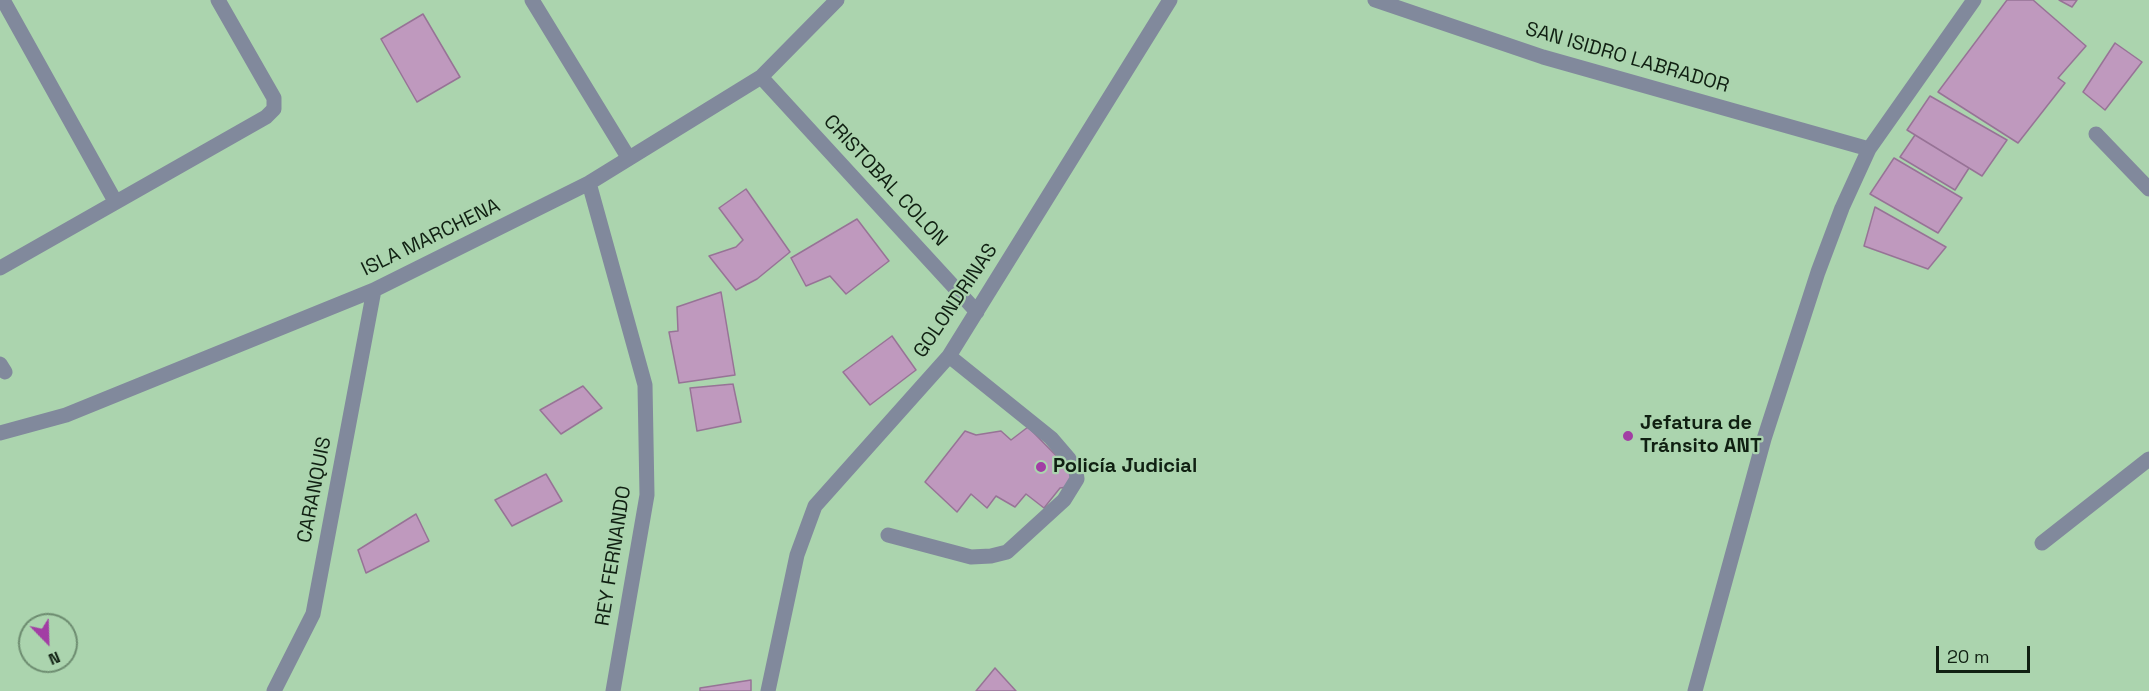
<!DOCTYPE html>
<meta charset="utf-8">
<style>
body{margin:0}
#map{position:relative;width:2149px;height:691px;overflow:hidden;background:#abd4ae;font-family:"Space Grotesk",sans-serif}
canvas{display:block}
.north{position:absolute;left:18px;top:613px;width:60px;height:60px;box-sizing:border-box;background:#abd4ae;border:2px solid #6d8c70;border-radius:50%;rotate:157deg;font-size:16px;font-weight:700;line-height:24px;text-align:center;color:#102012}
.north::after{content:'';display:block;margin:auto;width:21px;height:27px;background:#a23ea4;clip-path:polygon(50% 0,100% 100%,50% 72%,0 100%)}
.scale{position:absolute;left:1936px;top:646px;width:94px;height:27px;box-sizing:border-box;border:3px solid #102012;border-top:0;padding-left:8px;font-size:18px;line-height:21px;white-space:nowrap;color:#102012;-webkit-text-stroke:4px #abd4ae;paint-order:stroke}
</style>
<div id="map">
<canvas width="2149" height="691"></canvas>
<div class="north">N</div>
<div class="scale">20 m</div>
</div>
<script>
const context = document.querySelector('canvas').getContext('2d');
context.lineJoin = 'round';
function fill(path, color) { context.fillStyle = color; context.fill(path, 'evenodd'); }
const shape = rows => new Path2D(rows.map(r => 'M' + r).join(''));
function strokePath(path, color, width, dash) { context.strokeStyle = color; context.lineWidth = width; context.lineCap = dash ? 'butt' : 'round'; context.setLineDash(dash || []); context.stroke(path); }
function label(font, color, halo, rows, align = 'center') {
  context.font = font + ' "Space Grotesk",sans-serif'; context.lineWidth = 4.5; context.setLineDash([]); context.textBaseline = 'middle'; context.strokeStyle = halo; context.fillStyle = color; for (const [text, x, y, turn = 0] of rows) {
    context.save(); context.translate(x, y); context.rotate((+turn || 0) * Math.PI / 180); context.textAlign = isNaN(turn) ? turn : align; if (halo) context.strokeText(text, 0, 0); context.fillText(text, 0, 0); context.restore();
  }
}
const building = shape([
 [2007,0,2033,0,2086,46,2058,78,2065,83,2018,143,1938,92,2007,0],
 [2059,0,2077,0,2072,7,2059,0],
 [423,14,460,77,417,102,381,39,423,14],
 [2115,43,2142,62,2105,110,2083,92,2115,43],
 [1930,96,2007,140,1982,176,1907,130,1930,96],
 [1915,135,1969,168,1955,190,1900,157,1915,135],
 [1894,158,1962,198,1938,233,1870,194,1894,158],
 [746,189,790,252,757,279,736,290,709,256,736,247,743,240,719,208,746,189],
 [1875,207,1946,247,1928,269,1864,246,1875,207],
 [857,219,889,261,846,294,830,276,806,286,791,258,857,219],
 [721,292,735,375,679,383,669,332,678,331,677,307,721,292],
 [892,336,916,370,870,405,843,372,892,336],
 [733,384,741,422,697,431,690,388,733,384],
 [583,386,602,408,561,434,540,410,583,386],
 [1028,427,1076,476,1068,487,1060,488,1044,508,1026,494,1015,507,996,496,987,508,971,494,957,512,925,482,965,431,976,435,1001,431,1011,440,1028,427],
 [546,474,562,501,512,526,495,500,546,474],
 [416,514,429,541,366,573,358,550,416,514],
 [995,668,1016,691,976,691,995,668],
 [751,680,751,691,700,691,700,688,751,680]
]);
fill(building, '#bf99be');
strokePath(building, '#977396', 1.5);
strokePath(shape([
 [3,0,115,201],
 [532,0,628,157],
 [1375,0,1543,57,1869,149],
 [761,77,977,312],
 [2096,134,2149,189],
 [589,183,645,385,647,495,613,691],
 [0,268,266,117,274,109,274,98,218,0],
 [0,364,5,372],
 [0,433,66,415,374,290,589,183,761,77,837,0],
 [888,535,971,557,991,556,1007,552,1064,500,1077,479,1076,471,1069,459,1051,438,949,356],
 [2042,543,2149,459],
 [274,691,313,614,374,290],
 [768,691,797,555,815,506,949,356,1170,0],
 [1695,691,1764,439,1818,272,1842,208,1869,149,1974,0]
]), '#81899c', 15);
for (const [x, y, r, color] of [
 [1628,436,6,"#a23ea4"],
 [1041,467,6,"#a23ea4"]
]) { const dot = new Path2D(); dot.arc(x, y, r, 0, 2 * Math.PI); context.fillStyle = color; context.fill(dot); strokePath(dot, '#abd4ae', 2); }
label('20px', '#102012', '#abd4ae', [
 ["SAN ISIDRO LABRADOR",1627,58,16],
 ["CRISTOBAL COLON",885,181,47],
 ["ISLA MARCHENA",431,238,-26],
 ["GOLONDRINAS",956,301,-56],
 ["CARANQUIS",315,490,-79],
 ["REY FERNANDO",614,556,-81]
]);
label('bold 20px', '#102012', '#abd4ae', [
 ["Jefatura de",1640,424],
 ["Tránsito ANT",1640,447],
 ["Policía Judicial",1053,467]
], 'left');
</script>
